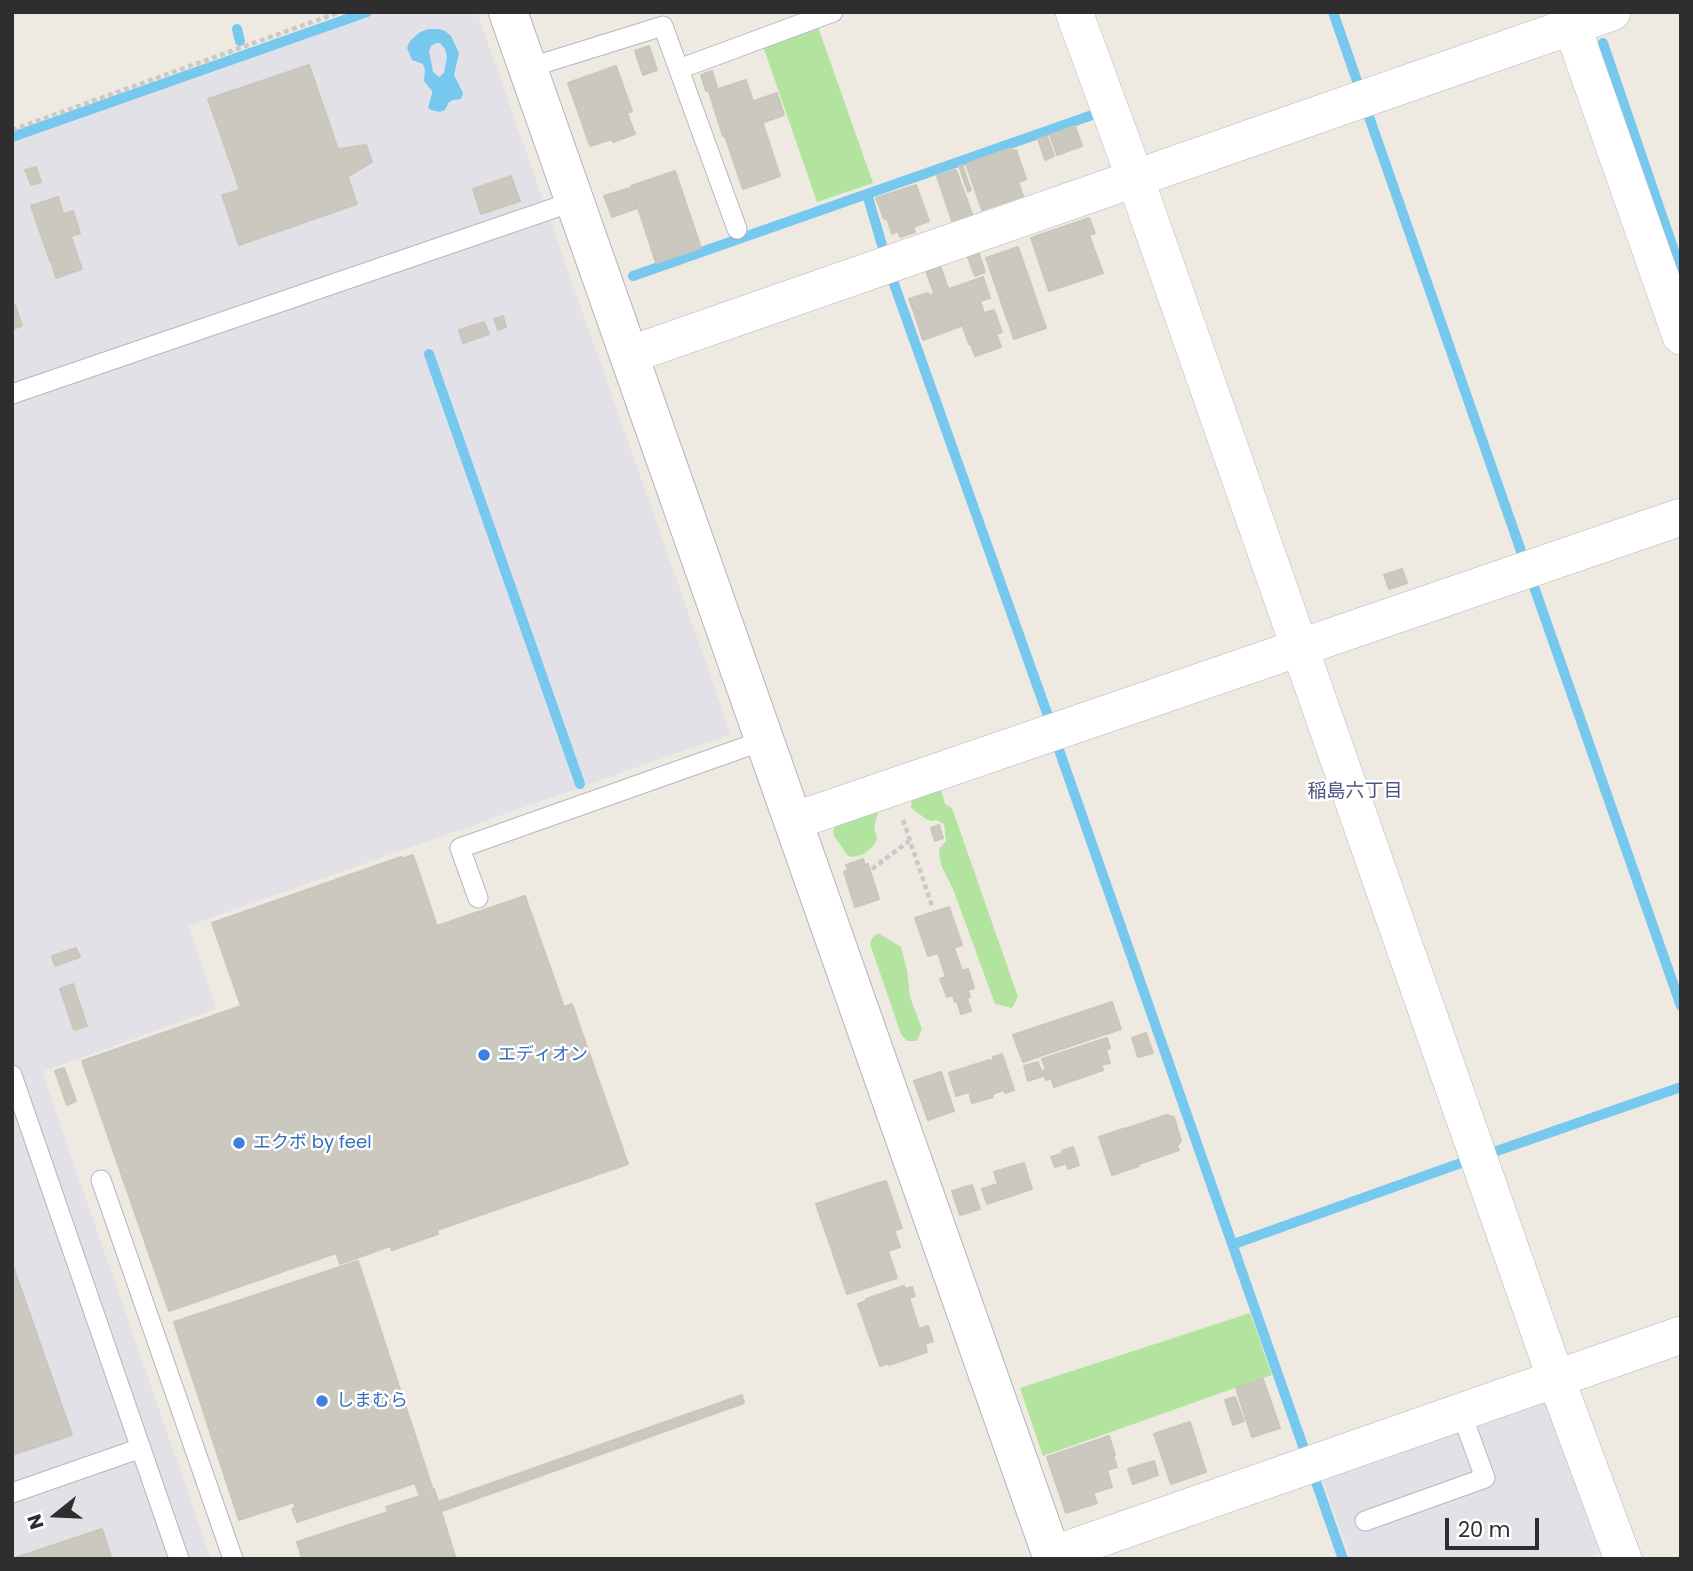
<!DOCTYPE html>
<meta charset="utf-8">
<style>
body{margin:0}
#map{position:relative;width:1693px;height:1571px;overflow:hidden;background:#efeae1;font-family:Poppins,sans-serif}
canvas{display:block}
.frame{position:absolute;inset:0;border:14px solid #2e2e2e;pointer-events:none}
.north{position:absolute;left:21px;top:1480px;width:70px;height:70px;-webkit-text-stroke:5px #fff;paint-order:stroke;rotate:252deg;font-size:19px;font-weight:700;line-height:28px;text-align:center;color:#2e2e2e}
.north::after{content:'';display:block;margin:auto;width:24px;height:32px;background:#2e2e2e;clip-path:polygon(50% 0,100% 100%,50% 72%,0 100%)}
.scale{position:absolute;left:1445px;top:1518px;width:94px;height:32px;box-sizing:border-box;border:4px solid #2e2e2e;border-top:0;padding-left:9px;font-size:21px;line-height:24px;white-space:nowrap;color:#2e2e2e;-webkit-text-stroke:5px #fff;paint-order:stroke}
</style>
<div id="map">
<canvas width="1693" height="1571"></canvas>
<div class="frame"></div>
<div class="north">N</div>
<div class="scale">20 m</div>
</div>
<script>
const context = document.querySelector('canvas').getContext('2d');
context.lineJoin = 'round';
function fill(path, color) { context.fillStyle = color; context.fill(path, 'evenodd'); }
const shape = rows => new Path2D(rows.map(r => 'M' + r).join(''));
function strokePath(path, color, width, dash) { context.strokeStyle = color; context.lineWidth = width; context.lineCap = dash ? 'butt' : 'round'; context.setLineDash(dash || []); context.stroke(path); }
function label(font, color, halo, rows, align = 'center') {
  context.font = font + ' Poppins,"Noto Sans JP",sans-serif'; context.lineWidth = 5; context.setLineDash([]); context.textBaseline = 'middle'; context.strokeStyle = halo; context.fillStyle = color; for (const [text, x, y, turn = 0] of rows) {
    context.save(); context.translate(x, y); context.rotate((+turn || 0) * Math.PI / 180); context.textAlign = isNaN(turn) ? turn : align; if (halo) context.strokeText(text, 0, 0); context.fillText(text, 0, 0); context.restore();
  }
}
fill(shape([
 [376,12,477,12,731,734,188,926,216,1009,42,1072,211,1559,12,1559,12,140],
 [1547,1401,1610,1549,1583,1559,1351,1559,1320,1473]
]), '#e3e1e8');
fill(shape([
 [818,27,873,183,817,202,763,46],
 [941,790,945,804,952,808,1018,997,1012,1008,995,1004,953,889,941,865,939,849,946,841,944,824,936,820,931,821,926,819,911,808,912,799],
 [873,813,878,813,874,827,877,838,875,844,864,854,853,857,848,856,834,836,833,830,838,824],
 [878,933,901,947,907,970,910,997,922,1029,917,1041,907,1041,901,1034,870,944,872,938],
 [1250,1313,1272,1375,1043,1456,1020,1388]
]), '#b2e49f');
fill(shape([
 [429,29,439,29,445,31,451,36,459,53,454,75,463,93,461,99,453,100,449,102,445,110,440,112,431,110,428,108,432,94,432,91,424,81,425,70,423,64,412,60,407,48,410,41,420,32],
 [436,43,440,43,445,49,447,57,444,73,439,77,433,72,429,51,431,46]
]), '#76c8ef');
strokePath(shape([
 [1333,12,1357,81],
 [237,29,240,41],
 [1603,43,1681,271],
 [1368,114,1521,551],
 [12,137,367,12],
 [882,245,867,194,1098,113,1096,107],
 [633,276,867,194],
 [893,281,1048,716],
 [429,354,580,784],
 [1532,581,1681,1006],
 [1058,747,1304,1449],
 [1491,1153,1681,1087],
 [1234,1244,1461,1163],
 [1315,1479,1343,1559]
]), '#76c8ef', 10);
const building = shape([
 [649,46,657,70,643,75,635,51,649,46],
 [309,65,357,204,239,245,222,195,240,190,208,99,309,65],
 [616,66,632,111,627,113,635,134,613,142,612,139,590,146,568,83,616,66],
 [712,71,717,87,706,91,701,75,712,71],
 [746,80,760,123,723,136,709,92,746,80],
 [777,93,784,115,761,123,754,101,777,93],
 [763,124,780,176,743,189,725,136,763,124],
 [1075,126,1082,146,1057,155,1050,135,1075,126],
 [1047,136,1054,156,1045,160,1038,139,1047,136],
 [366,145,372,162,349,176,339,149,366,145],
 [1011,148,1013,151,1016,150,1026,179,1018,182,1023,196,982,210,966,164,1011,148],
 [962,165,971,190,968,192,959,166,962,165],
 [36,167,41,182,31,185,25,170,36,167],
 [956,170,972,214,952,221,937,176,956,170],
 [675,171,701,248,656,263,631,186,675,171],
 [511,176,520,201,481,214,473,189,511,176],
 [916,185,929,221,913,227,915,232,900,237,898,231,892,234,887,218,884,219,876,198,916,185],
 [630,188,637,208,612,217,604,196,630,188],
 [58,197,76,252,50,261,31,206,58,197],
 [73,211,80,233,72,236,64,214,73,211],
 [1089,218,1095,233,1089,235,1103,273,1049,291,1031,238,1089,218],
 [1018,247,1046,328,1014,339,986,258,1018,247],
 [978,251,985,272,975,276,967,255,978,251],
 [76,252,82,269,56,278,51,261,76,252],
 [940,266,948,288,934,293,926,271,940,266],
 [983,277,990,298,980,301,984,313,994,310,1002,332,969,344,949,289,983,277],
 [947,289,950,298,933,304,929,296,947,289],
 [928,293,932,305,914,312,909,299,928,293],
 [951,299,961,326,923,340,914,312,951,299],
 [15,305,22,326,12,329,12,306,15,305],
 [503,316,506,327,498,330,494,319,503,316],
 [484,322,489,334,463,343,459,330,484,322],
 [997,336,1001,347,975,356,971,345,997,336],
 [1402,569,1407,583,1389,589,1384,575,1402,569],
 [939,825,943,838,935,841,931,828,939,825],
 [413,855,437,926,525,896,564,1007,572,1004,628,1164,437,1230,438,1234,392,1250,390,1246,340,1264,336,1253,169,1311,82,1061,241,1006,212,923,401,857,401,859,413,855],
 [863,859,865,865,848,870,846,865,863,859],
 [868,864,879,899,855,907,844,872,868,864],
 [949,907,962,945,928,956,915,918,949,907],
 [76,948,80,957,55,966,52,956,76,948],
 [954,948,962,971,968,969,974,988,968,990,970,997,967,998,971,1011,961,1014,957,1001,955,1002,953,995,947,997,940,979,946,977,938,953,954,948],
 [73,984,87,1026,74,1030,60,989,73,984],
 [1112,1002,1121,1029,1052,1052,1043,1025,1112,1002],
 [1043,1025,1051,1052,1023,1062,1013,1035,1043,1025],
 [1146,1033,1153,1053,1138,1057,1132,1038,1146,1033],
 [1107,1038,1110,1048,1106,1050,1110,1063,1101,1065,1103,1070,1054,1087,1051,1078,1046,1080,1042,1071,1046,1070,1042,1059,1107,1038],
 [1002,1054,1014,1090,1005,1093,993,1057,1002,1054],
 [989,1060,989,1061,993,1060,1004,1090,992,1094,993,1097,972,1103,969,1092,956,1096,949,1073,989,1060],
 [1038,1062,1043,1076,1028,1081,1024,1066,1038,1062],
 [64,1068,76,1101,67,1105,55,1071,64,1068],
 [941,1072,954,1111,928,1120,914,1081,941,1072],
 [1167,1115,1174,1117,1181,1141,1177,1146,1179,1150,1139,1164,1128,1128,1167,1115],
 [1126,1128,1139,1166,1112,1175,1099,1137,1126,1128],
 [1073,1147,1079,1165,1068,1169,1062,1151,1073,1147],
 [1061,1154,1064,1164,1055,1167,1051,1157,1061,1154],
 [1024,1163,1032,1189,987,1204,982,1189,998,1184,994,1172,1024,1163],
 [886,1181,902,1228,895,1230,878,1183,886,1181],
 [878,1183,900,1247,888,1251,897,1278,847,1294,816,1204,878,1183],
 [972,1185,980,1209,960,1215,952,1191,972,1185],
 [358,1261,432,1487,418,1492,415,1483,297,1522,292,1509,295,1508,294,1502,239,1520,174,1322,358,1261],
 [12,1263,72,1435,12,1455,12,1263],
 [904,1286,905,1289,912,1287,915,1296,909,1298,919,1329,928,1326,933,1341,925,1344,927,1352,889,1365,888,1363,880,1366,858,1304,866,1301,866,1299,904,1286],
 [1263,1379,1280,1428,1252,1437,1236,1388,1263,1379],
 [742,1395,744,1403,442,1511,438,1502,742,1395],
 [1235,1397,1244,1421,1233,1425,1225,1400,1235,1397],
 [1190,1422,1206,1472,1171,1484,1154,1434,1190,1422],
 [1109,1436,1115,1455,1113,1455,1117,1467,1107,1470,1112,1487,1093,1493,1097,1503,1066,1513,1047,1457,1109,1436],
 [1154,1461,1158,1475,1133,1484,1128,1469,1154,1461],
 [434,1489,456,1559,302,1559,297,1542,388,1512,386,1507,420,1496,419,1494,434,1489],
 [102,1529,112,1559,12,1559,102,1529]
]);
fill(building, '#cbc8bf');
strokePath(building, '#cbc6ba', 2);
const lane = shape([
 [528,68,663,26,737,229],
 [679,69,833,12],
 [12,394,575,201],
 [478,898,460,848,765,740],
 [12,1075,179,1559],
 [101,1180,233,1559],
 [12,1493,141,1448],
 [1365,1521,1485,1478,1461,1412]
]);
const street = shape([
 [1074,12,1135,178,1556,1379,1623,1559],
 [1572,26,1681,336],
 [629,355,1612,12],
 [794,821,1681,517],
 [1052,1555,1681,1335]
]);
const secondary = shape([
 [508,12,1053,1559]
]);
strokePath(lane, '#b4b6c1', 21);
strokePath(street, '#b4b6c1', 38);
strokePath(secondary, '#b4b6c1', 40);
strokePath(shape([
 [12,130,340,12],
 [903,820,933,909],
 [872,869,909,841]
]), '#c9c9c9', 4.5, [5, 3.5]);
strokePath(lane, '#fff', 19);
strokePath(street, '#fff', 37);
strokePath(secondary, '#fff', 38);
for (const [x, y, r, color] of [
 [484,1055,7,"#3f7fe0"],
 [239,1143,7,"#3f7fe0"],
 [322,1401,7,"#3f7fe0"]
]) { const dot = new Path2D(); dot.arc(x, y, r, 0, 2 * Math.PI); context.fillStyle = color; context.fill(dot); strokePath(dot, '#fff', 2.5); }
label('18px', '#366cbe', '#fff', [
 ["エディオン",498,1055],
 ["エクボ by feel",253,1143],
 ["しまむら",336,1401]
], 'left');
label('19px', '#4d547f', '#fff', [
 ["稲島六丁目",1355,792]
]);
</script>
